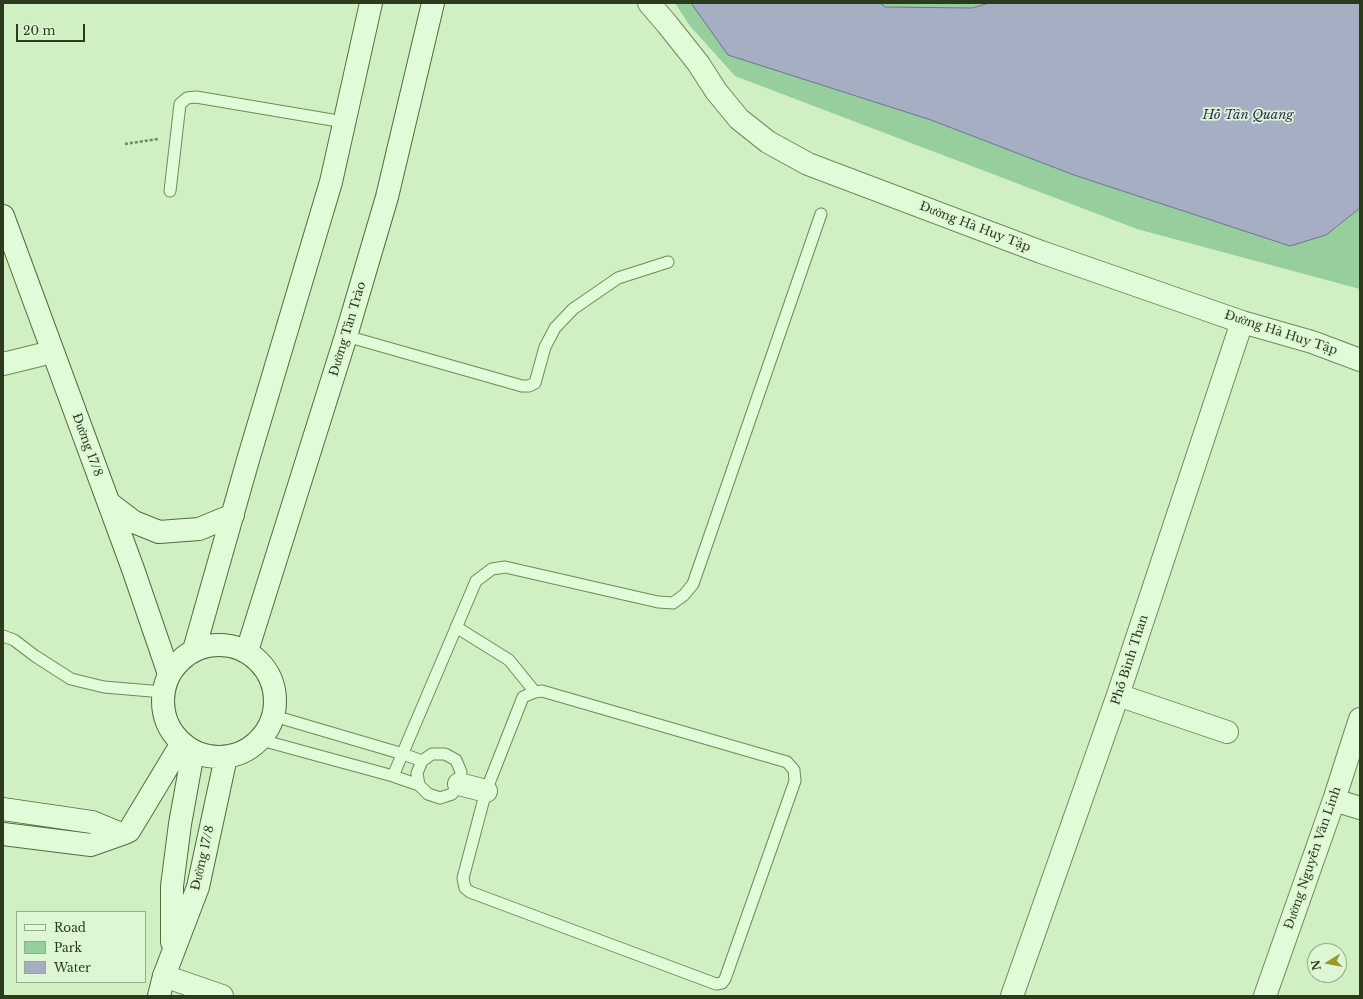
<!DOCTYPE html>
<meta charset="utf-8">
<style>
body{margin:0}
#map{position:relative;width:1363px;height:999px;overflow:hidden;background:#d0efc3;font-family:"Libre Baskerville",serif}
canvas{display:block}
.frame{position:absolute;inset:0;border:4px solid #2c3a1e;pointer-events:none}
.legend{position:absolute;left:16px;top:911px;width:130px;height:72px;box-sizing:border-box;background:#ddf6d3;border:1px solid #96ab8b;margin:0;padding:5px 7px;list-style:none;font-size:12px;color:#2c3a1e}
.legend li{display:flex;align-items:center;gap:8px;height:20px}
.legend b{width:20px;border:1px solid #96ab8b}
.north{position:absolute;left:1307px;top:943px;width:40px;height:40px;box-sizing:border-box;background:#ddf6d3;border:1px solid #96ab8b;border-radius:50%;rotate:259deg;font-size:11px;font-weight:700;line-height:16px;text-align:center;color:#2c3a1e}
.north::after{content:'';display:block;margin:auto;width:14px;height:18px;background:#9b9928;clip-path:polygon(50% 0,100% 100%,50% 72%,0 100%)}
.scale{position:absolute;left:16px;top:24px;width:69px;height:18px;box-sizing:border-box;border:2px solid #2c3a1e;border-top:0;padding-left:5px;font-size:12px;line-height:14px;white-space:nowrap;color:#2c3a1e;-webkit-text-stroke:3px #ddf6d3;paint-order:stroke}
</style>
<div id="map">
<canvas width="1363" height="999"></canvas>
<div class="frame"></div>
<ul class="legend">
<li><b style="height:5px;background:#e1fad7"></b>Road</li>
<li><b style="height:11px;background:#97ce9d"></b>Park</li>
<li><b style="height:11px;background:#a5aec2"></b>Water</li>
</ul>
<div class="north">N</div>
<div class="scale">20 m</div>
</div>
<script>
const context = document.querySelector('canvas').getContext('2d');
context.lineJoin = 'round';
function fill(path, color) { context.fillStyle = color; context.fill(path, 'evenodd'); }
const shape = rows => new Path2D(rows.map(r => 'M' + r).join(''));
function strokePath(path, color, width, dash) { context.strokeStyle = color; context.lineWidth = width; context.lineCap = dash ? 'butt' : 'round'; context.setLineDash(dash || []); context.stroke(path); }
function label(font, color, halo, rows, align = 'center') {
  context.font = font + ' "Libre Baskerville",serif'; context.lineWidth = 3.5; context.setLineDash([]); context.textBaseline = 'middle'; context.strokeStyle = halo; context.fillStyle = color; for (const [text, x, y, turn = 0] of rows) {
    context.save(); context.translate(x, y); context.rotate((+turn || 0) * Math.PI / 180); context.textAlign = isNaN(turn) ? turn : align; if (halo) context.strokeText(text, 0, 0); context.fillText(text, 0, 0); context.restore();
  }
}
fill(shape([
 [675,3,1360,3,1360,289,1137,229,735,76,690,26]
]), '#97ce9d');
const water = shape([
 [691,3,880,3,885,7,972,8,989,3,1360,3,1360,208,1326,235,1290,246,1074,175,931,120,728,55,691,3]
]);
fill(water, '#a5aec2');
strokePath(water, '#6c7591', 1);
const lane = shape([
 [170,191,180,104,187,98,196,97,344,122],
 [346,336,522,386,529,386,535,383,545,347,555,328,573,309,618,278,668,262],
 [456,627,509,660,535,692],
 [3,636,14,640,35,656,71,679,104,687,163,692],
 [542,691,787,762,794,770,795,781,725,979,722,983,716,984,470,892,465,888,463,878,486,791,523,697,535,692,542,691],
 [274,716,403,754,422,761],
 [261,740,393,776,419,785,428,794,440,798,452,794,459,784,461,772,456,760,445,754,432,754,422,761,417,773,419,785],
 [393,776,476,581,492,569,505,567,658,602,673,603,684,595,693,584,821,214]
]);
const street = shape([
 [649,3,667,24,698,63,716,91,739,119,768,142,808,164,1041,252,1242,322,1312,342,1360,360],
 [3,364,52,352],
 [1118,695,1227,732],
 [459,784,486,791],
 [1334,800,1360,808],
 [164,976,222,996],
 [1012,996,1118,695,1242,322],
 [1265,996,1334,800,1360,719]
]);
const secondary = shape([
 [3,216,133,569,169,674],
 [109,503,134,522,159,532,199,529,233,515],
 '163 701a56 56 0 1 1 112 0a56 56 0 1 1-112 0Z',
 [194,650,248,460,331,182,371,3],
 [247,651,346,336,387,197,433,3],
 [3,809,92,822,121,834],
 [3,834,91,845,125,833,129,831,182,743],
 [172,942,172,886,180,824,193,752],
 [159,996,164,976,198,887,226,757]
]);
strokePath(lane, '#708a59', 13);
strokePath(street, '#708a59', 24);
strokePath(secondary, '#546c3c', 24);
strokePath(shape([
 [125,144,158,139]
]), '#708a59', 2.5, [3, 2]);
strokePath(lane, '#e1fad7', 11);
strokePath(street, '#e1fad7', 22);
strokePath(secondary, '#e1fad7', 22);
label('12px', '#2c3a1e', '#ddf6d3', [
 ["Đường Hà Huy Tập",975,227,21],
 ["Đường Tân Trào",348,329,-73],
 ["Đường Hà Huy Tập",1281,333,18],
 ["Đường 17/8",87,445,70],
 ["Phố Bình Than",1130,660,-72],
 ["Đường 17/8",203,858,-77],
 ["Đường Nguyễn Văn Linh",1313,858,-71]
]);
label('italic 13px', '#2d305a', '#ddf6d3', [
 ["Hồ Tân Quang",1248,115]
]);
</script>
